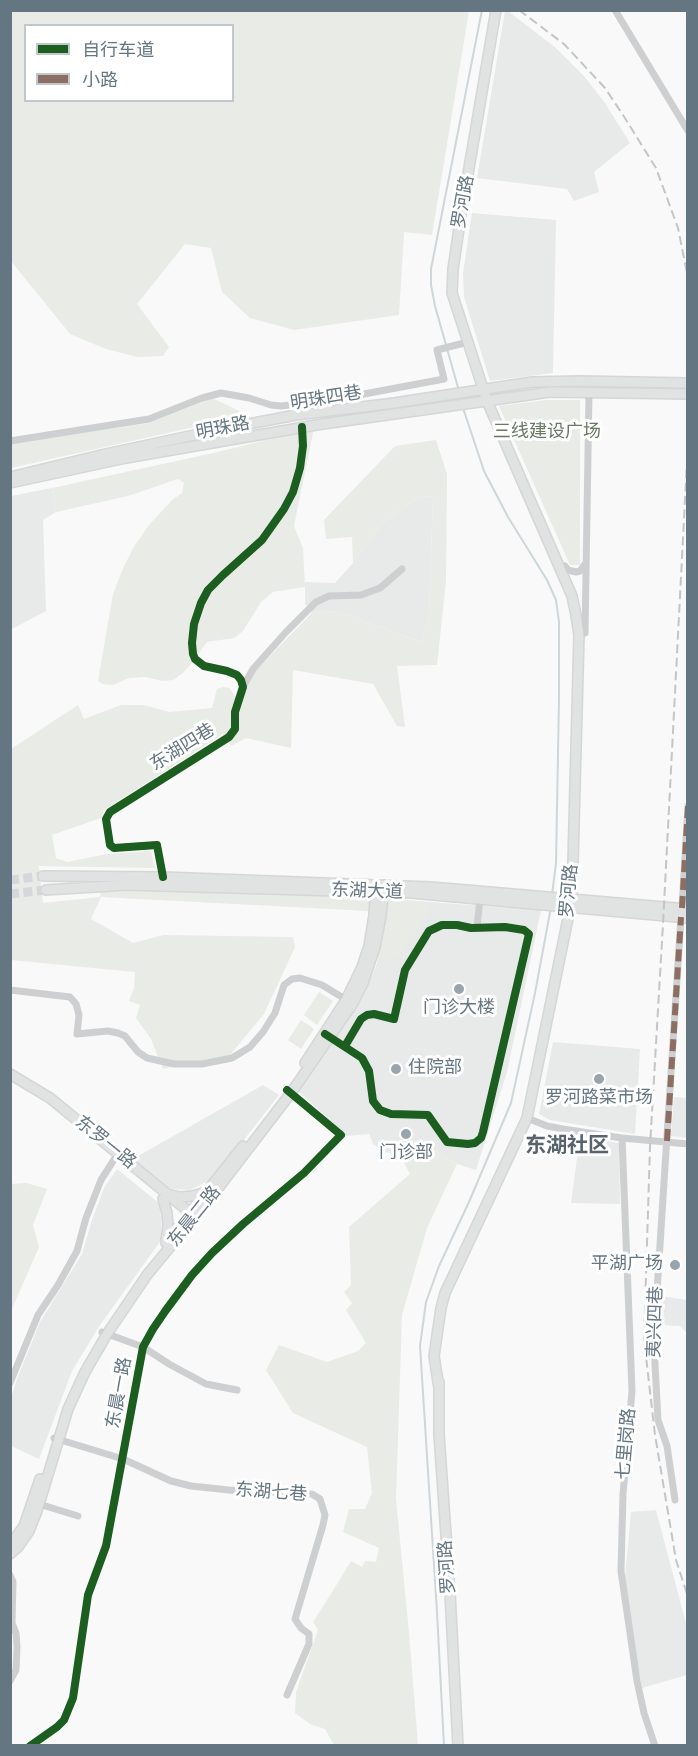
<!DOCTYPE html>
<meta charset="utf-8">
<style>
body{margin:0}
#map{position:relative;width:698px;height:1756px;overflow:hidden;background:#f9f9f9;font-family:"Titillium Web","Noto Sans SC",sans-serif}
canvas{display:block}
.frame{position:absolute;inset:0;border:12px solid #657683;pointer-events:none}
.legend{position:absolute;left:24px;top:24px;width:210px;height:78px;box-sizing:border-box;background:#fff;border:2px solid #c1c8cd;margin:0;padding:8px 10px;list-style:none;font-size:18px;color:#657683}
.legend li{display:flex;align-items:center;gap:12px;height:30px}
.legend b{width:30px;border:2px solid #c1c8cd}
</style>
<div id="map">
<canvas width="698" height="1756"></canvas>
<div class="frame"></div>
<ul class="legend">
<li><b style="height:8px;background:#1b5e20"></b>自行车道</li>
<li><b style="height:8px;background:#8d6e63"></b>小路</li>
</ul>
</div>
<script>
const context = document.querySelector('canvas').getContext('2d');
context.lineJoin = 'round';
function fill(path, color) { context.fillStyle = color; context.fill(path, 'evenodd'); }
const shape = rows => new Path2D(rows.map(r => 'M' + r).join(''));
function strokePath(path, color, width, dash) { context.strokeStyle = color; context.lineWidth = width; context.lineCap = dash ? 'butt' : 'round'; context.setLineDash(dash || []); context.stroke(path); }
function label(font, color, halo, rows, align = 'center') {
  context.font = font + ' "Titillium Web","Noto Sans SC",sans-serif'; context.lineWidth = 6; context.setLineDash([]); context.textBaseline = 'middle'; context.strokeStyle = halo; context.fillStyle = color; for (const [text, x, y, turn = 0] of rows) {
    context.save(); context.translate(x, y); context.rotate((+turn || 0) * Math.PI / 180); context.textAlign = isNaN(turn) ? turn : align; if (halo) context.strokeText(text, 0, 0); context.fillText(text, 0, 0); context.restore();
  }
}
fill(shape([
 [505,11,508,11,556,48,584,76,605,103,630,143,594,172,599,192,574,201,567,189,477,178],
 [472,213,556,220,553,373,490,381,464,297,463,273],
 [52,488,56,512,43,520,46,611,14,628,11,629,11,496],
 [433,496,429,614,422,642,337,611,312,613,305,604,305,582,335,583,353,563,382,523,418,498],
 [388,899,541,910,507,1072,476,1170,457,1164,435,1150,400,1155,386,1152,373,1144,369,1134,347,1136,298,1091,330,1043,346,1024,362,999,376,966,383,938],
 [553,1042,640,1049,635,1134,550,1120,539,1114],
 [263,1085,279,1095,214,1178,190,1190,171,1189,133,1159],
 [674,1097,687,1098,687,1138,671,1136],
 [580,1136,619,1143,620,1204,571,1203],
 [117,1169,160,1204,162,1239,100,1325,72,1371,39,1459,11,1446,10,1401,17,1379,40,1322,82,1254,92,1220,104,1188],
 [660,1296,687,1300,687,1333,680,1326,658,1325],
 [656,1510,687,1627,687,1675,642,1688,627,1606,625,1577,631,1512]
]), '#e8e9e9');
fill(shape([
 [11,10,469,11,432,235,404,232,399,315,294,330,250,318,222,292,211,248,185,244,137,304,169,347,163,356,137,357,106,349,70,334,11,261],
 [26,26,232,26,232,100,26,100],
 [212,398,248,415,11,468,10,444,149,423],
 [546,400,580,400,580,565,570,565,499,406],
 [314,428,294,526,303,548,305,587,273,592,261,602,243,631,234,638,207,642,191,664,183,673,173,680,162,681,146,677,129,678,113,685,102,684,98,681,113,594,124,566,135,545,149,525,172,500,182,493,184,483,178,479,128,496,56,512,52,488,218,452],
 [436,440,447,474,446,581,437,665,397,666,405,727,397,726,373,684,293,670,291,748,246,738,231,746,223,734,104,810,101,818,52,835,56,858,67,862,107,854,151,851,155,868,39,866,43,903,100,897,101,892,145,890,370,897,369,911,101,897,91,919,133,943,164,935,293,937,295,947,264,1014,230,1055,163,1069,151,1039,136,1018,140,1005,129,1001,134,988,135,972,11,960,11,749,78,705,84,719,121,705,144,705,169,712,212,708,217,689,223,687,229,688,237,698,244,694,246,688,256,670,312,613,337,611,422,642,429,614,433,496,418,498,382,523,353,563,352,537,326,539,324,520,395,446],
 [388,899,429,902,427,915,396,960,378,959,383,938],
 [319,992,333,1001,317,1025,304,1015],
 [301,1020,314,1029,301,1049,288,1040],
 [435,1150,457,1164,427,1228,402,1315,396,1499,409,1633,418,1745,334,1745,325,1729,310,1724,295,1713,296,1692,318,1630,313,1622,334,1589,351,1561,362,1567,365,1561,376,1562,379,1548,343,1532,349,1509,365,1509,372,1493,367,1447,293,1413,266,1370,279,1345,327,1362,358,1351,366,1343,346,1310,352,1303,344,1292,351,1285,349,1227,410,1174,400,1155],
 [26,1183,47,1189,33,1225,39,1247,11,1311,11,1184]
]), '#e8ebe6');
strokePath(shape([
 [459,391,435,306,431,285,431,269,482,10],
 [463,408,484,471,508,517,547,580,556,600,559,622,559,698,556,863,552,895],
 [444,1746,437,1612,420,1346,426,1302,439,1266,469,1202,511,1103,535,993,551,907]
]), '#ced6d9', 2);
strokePath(shape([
 [10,880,43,876],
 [10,894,46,890]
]), '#d4d8dc', 9, [9, 4.5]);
const major = shape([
 [10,477,101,455,222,429,296,415,394,403,532,382,580,381,688,383],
 [10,483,126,458,316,425,550,392,688,394],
 [43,876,163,877,431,887,688,909],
 [46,890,127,885,411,893,688,918],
 [305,1063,346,1000,362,967,369,946,374,915,376,885],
 [10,1074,50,1098,193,1215],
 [171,1195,180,1197,193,1196,206,1192],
 [163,1199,167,1213,168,1226,166,1240],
 [166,1243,243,1146],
 [439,1382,439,1434,450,1593,458,1746],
 [439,1388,434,1356,441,1308,445,1293,527,1118,572,899,579,635,576,615,572,596,487,401,452,293,453,269,461,215,496,10],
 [10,1545,24,1526,40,1479],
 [10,1554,18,1547,29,1531,37,1511,68,1409,85,1372,107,1334,147,1275,212,1196,291,1093,353,1003,363,983,375,947,381,916,384,885]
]);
strokePath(major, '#d5d6d7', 12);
strokePath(shape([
 [615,10,688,131],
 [10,441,149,419,202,398,221,393,249,398,271,405,281,406,332,400,444,379,437,350,468,342],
 [565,566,568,570,576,572,580,571,585,564],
 [585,633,589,393],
 [243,687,253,669,286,632,316,602,329,596,361,595,380,588,402,569],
 [163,877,157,845,114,848,110,845,106,819,110,812,229,737,235,729,235,712,243,687,241,680,237,675,227,671,204,666,195,659,193,654,192,643,194,624,201,603,208,590,223,575,262,540,284,509,293,492,300,468,303,446,302,427],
 [682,908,688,806],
 [477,927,480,899],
 [10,990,70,997,76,1004,79,1015,77,1034,108,1031,118,1033,125,1036,138,1052,147,1058,174,1064,202,1064,232,1058,250,1047,263,1032,275,1013,284,985,292,979,300,978,322,985,350,1002],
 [327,1035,362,1058,369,1071,373,1101,380,1110,391,1114,428,1115,447,1142,468,1144,475,1143,481,1138,483,1132,529,934,524,930,505,927,471,928,457,925,442,925,429,931,405,970,394,1019,374,1014,367,1015,361,1019,345,1046],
 [527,1118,547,1126,563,1129,622,1138,688,1144],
 [622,1138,632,1391,623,1494,621,1571,637,1681,644,1713,655,1746],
 [102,1332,143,1347,169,1364,206,1384,237,1390],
 [10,1383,38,1315,58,1285,77,1251,86,1218,101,1180,115,1158],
 [54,1438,123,1459,171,1481,191,1486,229,1490,312,1494,320,1499,325,1515,323,1525,295,1619,301,1628,309,1634,309,1644,287,1695],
 [675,1500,667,1446,658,1420,655,1365,655,1323,681,917],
 [39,1504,78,1516],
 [10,1575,13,1582,12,1623,16,1633,17,1647,16,1670,10,1681],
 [30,1746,57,1727,64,1720,73,1698,88,1595,106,1546,143,1347,153,1329,166,1310,192,1275,212,1253,243,1224,304,1173,341,1135,287,1090]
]), '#cecfd0', 7);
strokePath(major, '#e1e2e2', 9);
strokePath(shape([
 [519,10,564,44,605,88,623,115,656,168,678,228,688,278],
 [688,442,663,924,650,1147,644,1339,655,1435,676,1560,688,1597]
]), '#c3c5c6', 2, [9, 4.5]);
strokePath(shape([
 [682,908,688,806],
 [667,1141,681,917]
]), '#8d6e63', 6, [12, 6]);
strokePath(shape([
 [163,877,157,845,114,848,110,845,106,819,110,812,229,737,235,729,235,712,243,687,241,680,237,675,227,671,204,666,195,659,193,654,192,643,194,624,201,603,208,590,223,575,262,540,284,509,293,492,300,468,303,446,302,427],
 [325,1034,362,1058,369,1071,373,1101,380,1110,391,1114,428,1115,447,1142,468,1144,475,1143,481,1138,483,1132,529,934,524,930,505,927,471,928,457,925,442,925,429,931,405,970,394,1019,374,1014,367,1015,361,1019,345,1046],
 [30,1746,57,1727,64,1720,73,1698,88,1595,106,1546,143,1347,153,1329,166,1310,192,1275,212,1253,243,1224,304,1173,341,1135,287,1090]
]), '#1b5e20', 8);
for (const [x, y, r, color] of [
 [459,989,6,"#99a4ac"],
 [396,1069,6,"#99a4ac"],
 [599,1079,6,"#99a4ac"],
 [406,1134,6,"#99a4ac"],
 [675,1265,6,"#99a4ac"]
]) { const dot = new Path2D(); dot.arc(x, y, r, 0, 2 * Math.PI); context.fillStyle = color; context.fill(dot); strokePath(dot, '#fff', 2); }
label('18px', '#657683', '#fff', [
 ["罗河路",464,202,-80],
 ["明珠四巷",326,399,-9],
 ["明珠路",223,429,-11],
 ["东湖四巷",183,748,-32],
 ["罗河路",570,891,-85],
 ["东湖大道",367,892,2],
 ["东罗一路",105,1143,39],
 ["东晨二路",195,1217,-51],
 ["夷兴四巷",656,1322,-88],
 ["东晨一路",120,1393,-80],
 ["七里岗路",627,1444,-85],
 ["东湖七巷",271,1493,4],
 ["罗河路",448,1567,-94]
]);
label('18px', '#687a64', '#fff', [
 ["三线建设广场",547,433]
]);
label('18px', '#657683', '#fff', [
 ["门诊大楼",459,1009],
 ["住院部",408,1069,"left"],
 ["罗河路菜市场",599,1099],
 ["门诊部",406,1154],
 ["平湖广场",663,1265,"right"]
]);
label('bold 21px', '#57646e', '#fff', [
 ["东湖社区",567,1147]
]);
</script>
